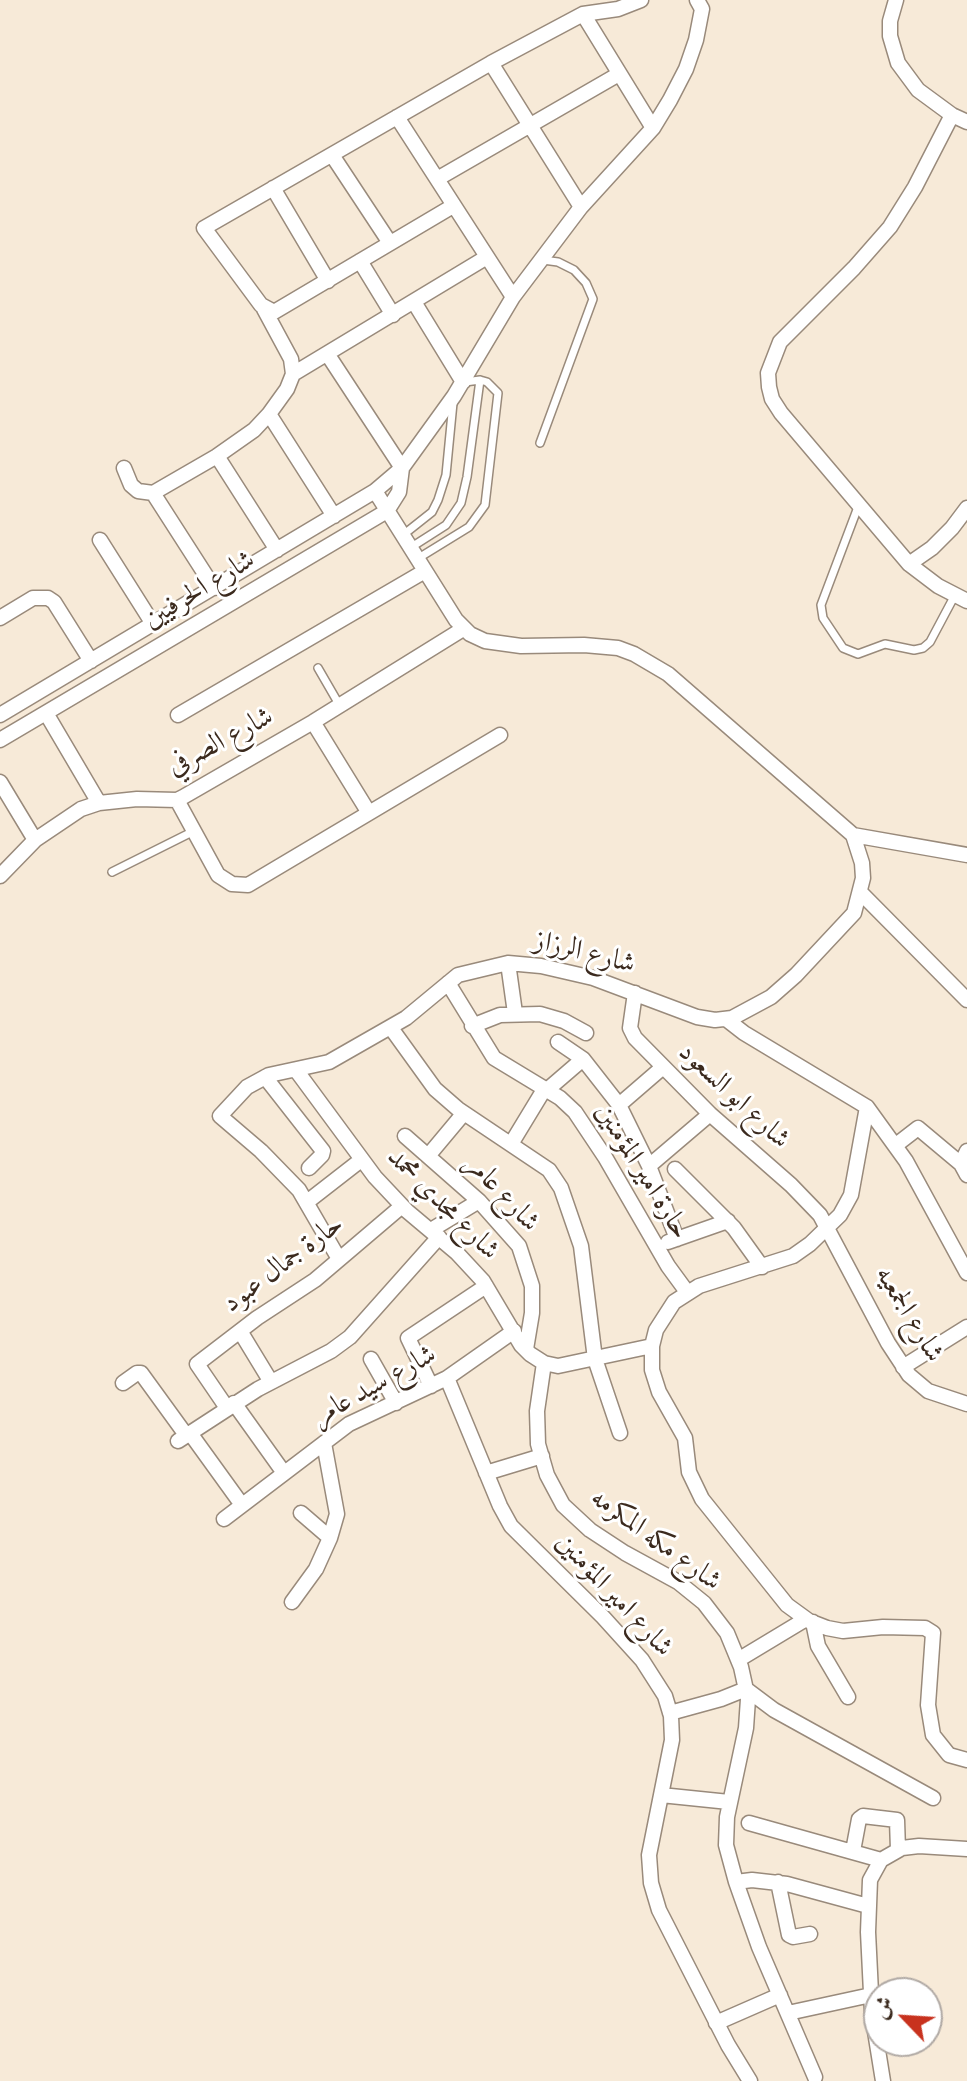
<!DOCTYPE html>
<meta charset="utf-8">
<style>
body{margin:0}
#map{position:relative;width:967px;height:2081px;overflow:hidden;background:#f7ead8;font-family:"IM FELL Double Pica",Amiri,serif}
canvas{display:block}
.north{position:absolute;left:863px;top:1977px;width:80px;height:80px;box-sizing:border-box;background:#fff;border:2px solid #b1aaa5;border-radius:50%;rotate:295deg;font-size:22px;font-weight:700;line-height:32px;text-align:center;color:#3b2a1e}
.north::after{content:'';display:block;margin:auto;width:28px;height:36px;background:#c8321e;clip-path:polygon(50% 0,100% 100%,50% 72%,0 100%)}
</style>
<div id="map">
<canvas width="967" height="2081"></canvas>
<div class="north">ش</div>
</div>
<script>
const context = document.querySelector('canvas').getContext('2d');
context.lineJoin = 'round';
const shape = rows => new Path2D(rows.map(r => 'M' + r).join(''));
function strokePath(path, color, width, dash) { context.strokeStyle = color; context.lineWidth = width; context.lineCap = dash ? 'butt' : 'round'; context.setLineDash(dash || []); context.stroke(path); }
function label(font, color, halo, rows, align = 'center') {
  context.font = font + ' "IM FELL Double Pica",Amiri,serif'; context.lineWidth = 6; context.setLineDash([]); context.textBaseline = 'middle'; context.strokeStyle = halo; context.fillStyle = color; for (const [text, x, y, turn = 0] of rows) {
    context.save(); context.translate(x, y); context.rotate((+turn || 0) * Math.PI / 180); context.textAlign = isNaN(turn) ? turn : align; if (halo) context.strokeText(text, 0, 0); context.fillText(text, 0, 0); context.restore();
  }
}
const lane = shape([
 [540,443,593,299,586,283,574,270,558,262,543,260],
 [858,507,821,605,823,618,843,648,858,654,885,644,914,650,923,648,930,642,955,595],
 [403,535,432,512,438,500,446,475,453,403],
 [410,548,446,525,461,503,467,477,480,380],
 [417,559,469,527,485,505,498,393,487,382,480,380,465,382],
 [318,668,340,706],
 [112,872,194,831]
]);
const street = shape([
 [896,0,890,21,890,36,898,63,918,90,952,115,967,122],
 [583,14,653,128],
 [491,63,581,207],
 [952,115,915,187,890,227,854,268,780,342,768,373,769,387,772,399,781,413,909,564,938,586,967,601],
 [332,155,390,243],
 [437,179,619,74],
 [273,188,328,281],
 [453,206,274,312,261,305,204,228,491,63,583,14,618,9,641,0],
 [360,261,393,315],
 [513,297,581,207,653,128,670,100,686,69,696,40,702,9,697,0],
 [414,302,463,382],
 [328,355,402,468],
 [293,374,487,257],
 [269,414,334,516],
 [217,456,277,550],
 [124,468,131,485,138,491,153,493,217,456,254,430,269,414,287,389,293,374,291,359,264,309],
 [375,491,456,620,470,634,485,641,521,646,584,645,618,648,634,654,668,674,853,835,967,855],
 [153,493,214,588],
 [100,540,153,624],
 [909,564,932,548,952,528,967,508],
 [0,618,33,598,48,598,54,602,91,661],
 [46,713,99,803],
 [0,715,375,491,402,468,454,396,513,297,397,117],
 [178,715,425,571],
 [0,740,387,511,399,492,402,468],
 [0,782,35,840],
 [177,800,218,875,232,884,248,885,369,813,313,722],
 [369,813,500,735],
 [0,876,35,840,81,809,99,803,137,799,177,800,183,797,313,722,463,629],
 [861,893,967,1000],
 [508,963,515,1013],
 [448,983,494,1058,560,1098,575,1112,605,1157,668,1266,687,1292],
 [635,993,630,1028,635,1038,710,1114,791,1185,820,1215,888,1343,909,1375,928,1391,967,1404],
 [726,1019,744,1033,867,1107,906,1161,967,1273],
 [472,1026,500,1015,540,1014,564,1021,586,1033],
 [391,1028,435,1089,458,1109,549,1170,561,1188,581,1246,595,1359,620,1433],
 [558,1042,583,1059,619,1105,649,1166,677,1239],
 [296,1070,375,1177,407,1211,457,1253,483,1281,521,1345,530,1354,544,1363,558,1366,652,1346],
 [265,1077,323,1151,322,1155,309,1168],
 [547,1090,583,1059],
 [619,1105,663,1067],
 [867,1107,851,1195,840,1215,810,1244,793,1256,699,1286,674,1302,656,1330,652,1346,652,1370,659,1392,685,1438,689,1472,702,1499,787,1605,809,1621,827,1628,843,1631,883,1627,925,1628,933,1633,928,1705,933,1735,949,1755,967,1760],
 [405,1136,479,1201,519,1246,532,1286,532,1313,526,1349],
 [511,1144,545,1088],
 [896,1145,918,1128,961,1164],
 [967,1151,961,1164,967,1175],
 [428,1156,464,1113],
 [649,1166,710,1114],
 [675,1169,734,1228,762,1267],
 [307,1202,361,1160],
 [431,1230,479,1201],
 [668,1242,728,1221],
 [339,1259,299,1190,261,1151,220,1116,247,1087,269,1075,329,1062,406,1018,458,975,508,963,541,966,593,978,697,1017,715,1020,732,1018,771,997,796,975,854,913,863,878,862,863,853,835],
 [240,1331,271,1382],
 [371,1359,396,1403],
 [544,1363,537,1411,538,1444,547,1475,563,1505,590,1530,625,1553,678,1582,704,1603,727,1633,741,1667,748,1699,746,1728,727,1817,726,1845,736,1882,759,1947,815,2077],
 [903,1367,967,1327],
 [447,1378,500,1506,511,1526,603,1617,642,1660,665,1696,671,1716,672,1740,649,1855,651,1883,659,1910,728,2045,750,2081],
 [123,1383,137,1373,141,1373,186,1435],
 [431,1386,408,1338,486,1286],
 [234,1403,284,1473],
 [227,1408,197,1364,257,1318,315,1280,402,1206],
 [190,1433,242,1505],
 [178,1441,258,1389,331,1351,350,1337,439,1237],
 [486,1473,542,1456],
 [301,1513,330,1538],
 [224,1519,349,1424,447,1378,514,1331],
 [292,1602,316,1569,330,1538,337,1514,324,1443],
 [813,1622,818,1646,848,1697],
 [738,1660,806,1619],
 [670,1713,721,1699,746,1689,774,1710,933,1798],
 [661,1795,729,1802],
 [749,1823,881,1860],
 [853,1851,859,1819,863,1816,897,1820,898,1850],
 [736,1882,752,1880,787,1884,868,1906],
 [778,1882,789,1935,793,1937,810,1934],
 [788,2013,871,1995],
 [716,2023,780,1995],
 [883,2081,872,2013,868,1932,870,1880,881,1860,902,1848,919,1846,967,1849]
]);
strokePath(lane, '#998a7b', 10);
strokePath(street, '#998a7b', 17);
strokePath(lane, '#fff', 7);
strokePath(street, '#fff', 14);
label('28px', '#3b2a1e', '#fff', [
 ["شارع الحرفيين",200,591,-31],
 ["شارع الصرفي",221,743,-28],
 ["شارع الرزاز",584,954,14],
 ["شارع ابو السعود",733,1097,43],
 ["حارة امير المؤمنين",641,1172,58],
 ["شارع عامر",501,1194,47],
 ["شارع مجدي محمد",442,1205,45],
 ["حارة جمال عبود",284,1265,-37],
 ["شارع الجمعيه",908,1315,59],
 ["شارع سيد عامر",375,1387,-29],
 ["شارع مكه المكرمه",655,1541,36],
 ["شارع امير المؤمنين",613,1596,47]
]);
</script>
